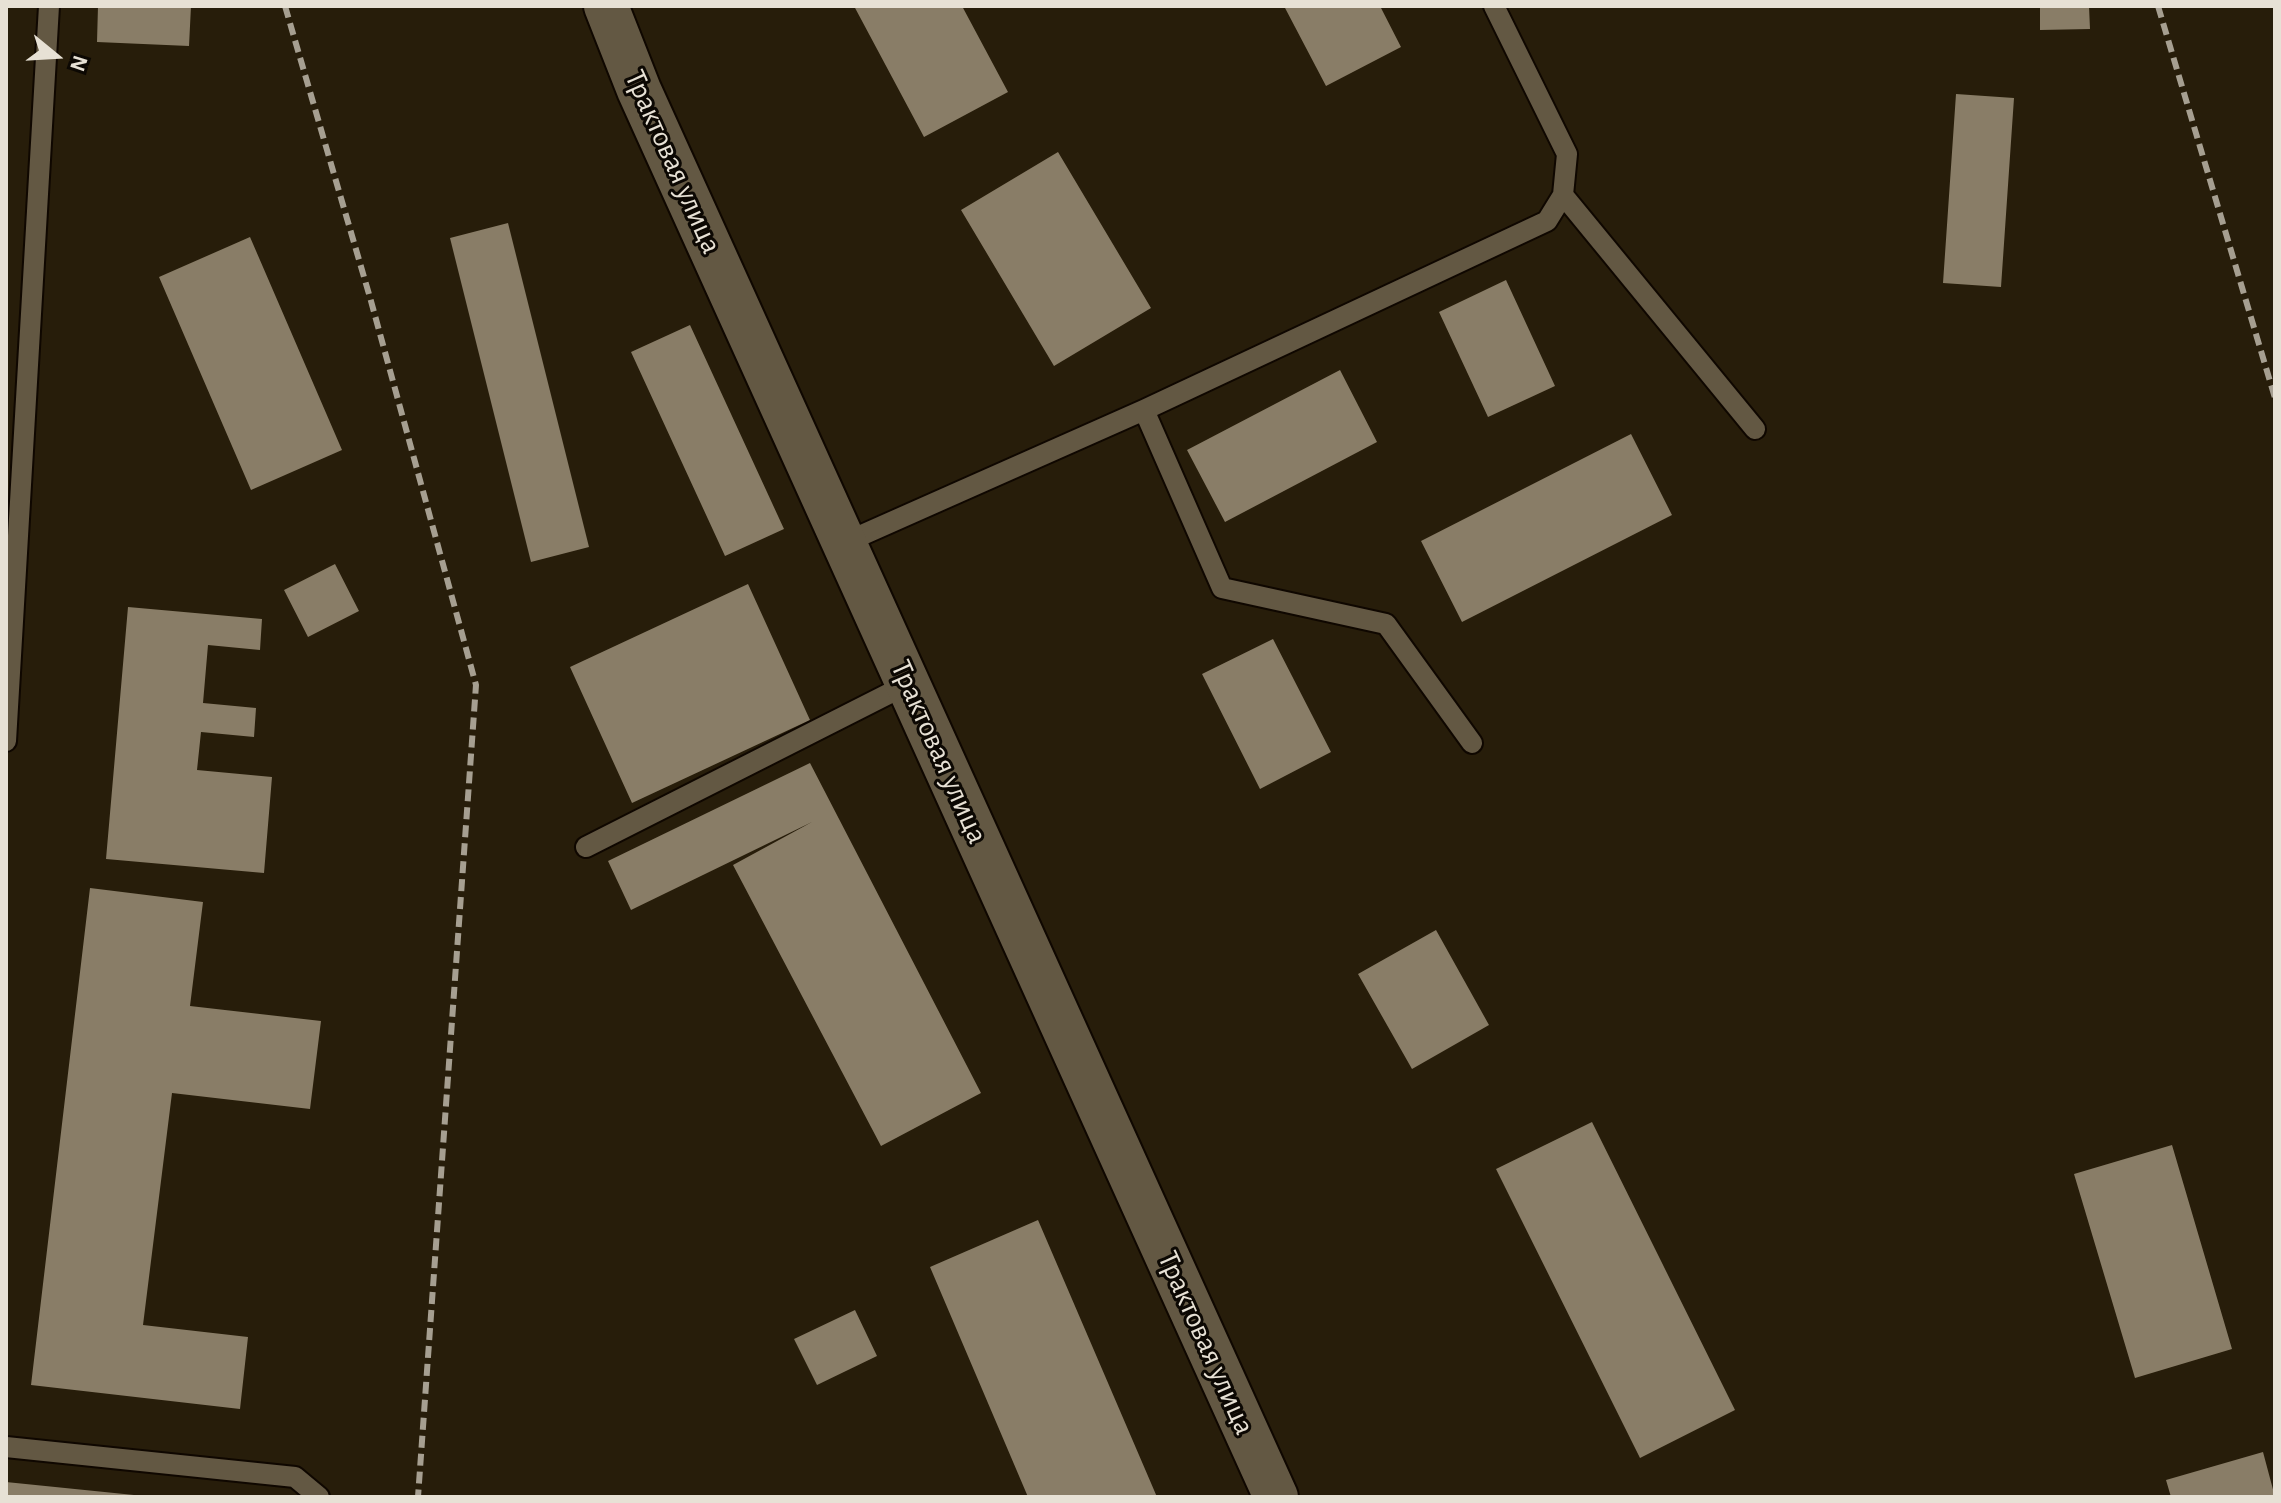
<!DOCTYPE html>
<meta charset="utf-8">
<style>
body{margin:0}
#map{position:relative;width:2281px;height:1503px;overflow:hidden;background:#271d0a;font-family:"Alegreya Sans",sans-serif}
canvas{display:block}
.frame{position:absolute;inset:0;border:8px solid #e7e1d5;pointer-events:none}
.north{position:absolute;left:16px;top:16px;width:80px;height:80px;-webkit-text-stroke:6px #0c0803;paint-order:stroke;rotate:108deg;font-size:22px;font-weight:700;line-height:32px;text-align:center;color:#e7e1d5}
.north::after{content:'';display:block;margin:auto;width:28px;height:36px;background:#e7e1d5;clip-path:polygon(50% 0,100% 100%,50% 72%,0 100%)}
</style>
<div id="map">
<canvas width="2281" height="1503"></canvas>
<div class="frame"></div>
<div class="north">N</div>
</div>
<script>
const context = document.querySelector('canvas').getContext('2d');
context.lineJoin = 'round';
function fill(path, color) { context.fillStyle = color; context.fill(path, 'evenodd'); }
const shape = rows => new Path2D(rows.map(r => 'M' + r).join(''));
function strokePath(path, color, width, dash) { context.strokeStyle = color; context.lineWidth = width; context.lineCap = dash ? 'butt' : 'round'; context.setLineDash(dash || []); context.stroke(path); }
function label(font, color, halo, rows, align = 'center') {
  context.font = font + ' "Alegreya Sans",sans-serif'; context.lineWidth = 6; context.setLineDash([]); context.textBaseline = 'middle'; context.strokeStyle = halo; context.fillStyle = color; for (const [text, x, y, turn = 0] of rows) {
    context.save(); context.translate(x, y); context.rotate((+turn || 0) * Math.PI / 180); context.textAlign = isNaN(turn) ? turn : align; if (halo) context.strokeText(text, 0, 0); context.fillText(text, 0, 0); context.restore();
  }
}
fill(shape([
 [98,6,191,6,189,46,97,42],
 [854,6,962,6,1008,92,924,137],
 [1284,6,1380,6,1401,47,1326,86],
 [2040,6,2089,6,2090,29,2040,30],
 [1956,94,2014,98,2001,287,1943,283],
 [1058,152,1151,308,1054,366,961,210],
 [508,223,589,547,531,562,450,238],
 [250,237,342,450,251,490,159,277],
 [1506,280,1555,386,1488,417,1439,312],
 [690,325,784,529,725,556,631,352],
 [1340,370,1377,442,1225,522,1187,450],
 [1631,434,1672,515,1462,622,1421,541],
 [335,564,359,611,308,637,284,590],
 [748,584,810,720,632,803,570,667],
 [128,607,262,619,260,650,208,645,203,703,256,708,254,737,201,732,197,770,272,777,264,873,106,859],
 [1273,639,1331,752,1260,789,1202,674],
 [810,763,981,1093,881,1146,733,865,812,822,631,910,608,861],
 [90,888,203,902,190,1006,321,1021,310,1109,172,1093,143,1325,248,1337,240,1409,31,1385],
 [1436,930,1489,1025,1412,1069,1358,974],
 [1592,1122,1735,1410,1640,1458,1496,1169],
 [2172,1145,2232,1349,2135,1378,2074,1174],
 [1038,1220,1157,1497,1028,1497,930,1267],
 [855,1310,877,1356,817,1385,794,1339],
 [2263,1452,2275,1497,2171,1497,2166,1480],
 [6,1482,134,1495,134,1497,6,1497]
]), '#897d67');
const lane = shape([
 [1563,195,1755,429],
 [1144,410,1222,588,1386,624,1472,743],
 [844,543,1144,410,1547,221,1563,195,1567,154,1494,6],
 [6,741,49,6],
 [586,847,908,684],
 [6,1447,295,1477,319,1497]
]);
const secondary = shape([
 [606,6,639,90,1276,1497]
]);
strokePath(lane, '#0f0700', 24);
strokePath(secondary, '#0f0700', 48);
strokePath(lane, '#635843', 20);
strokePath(secondary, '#635843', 44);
strokePath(shape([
 [285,6,371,301,476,685,418,1497],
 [2158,6,2275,398]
]), '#a69f91', 6, [12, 6]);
label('30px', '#e7e1d5', '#0c0803', [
 ["Трактовая улица",673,162,66],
 ["Трактовая улица",939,752,66],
 ["Трактовая улица",1206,1343,66]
]);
</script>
